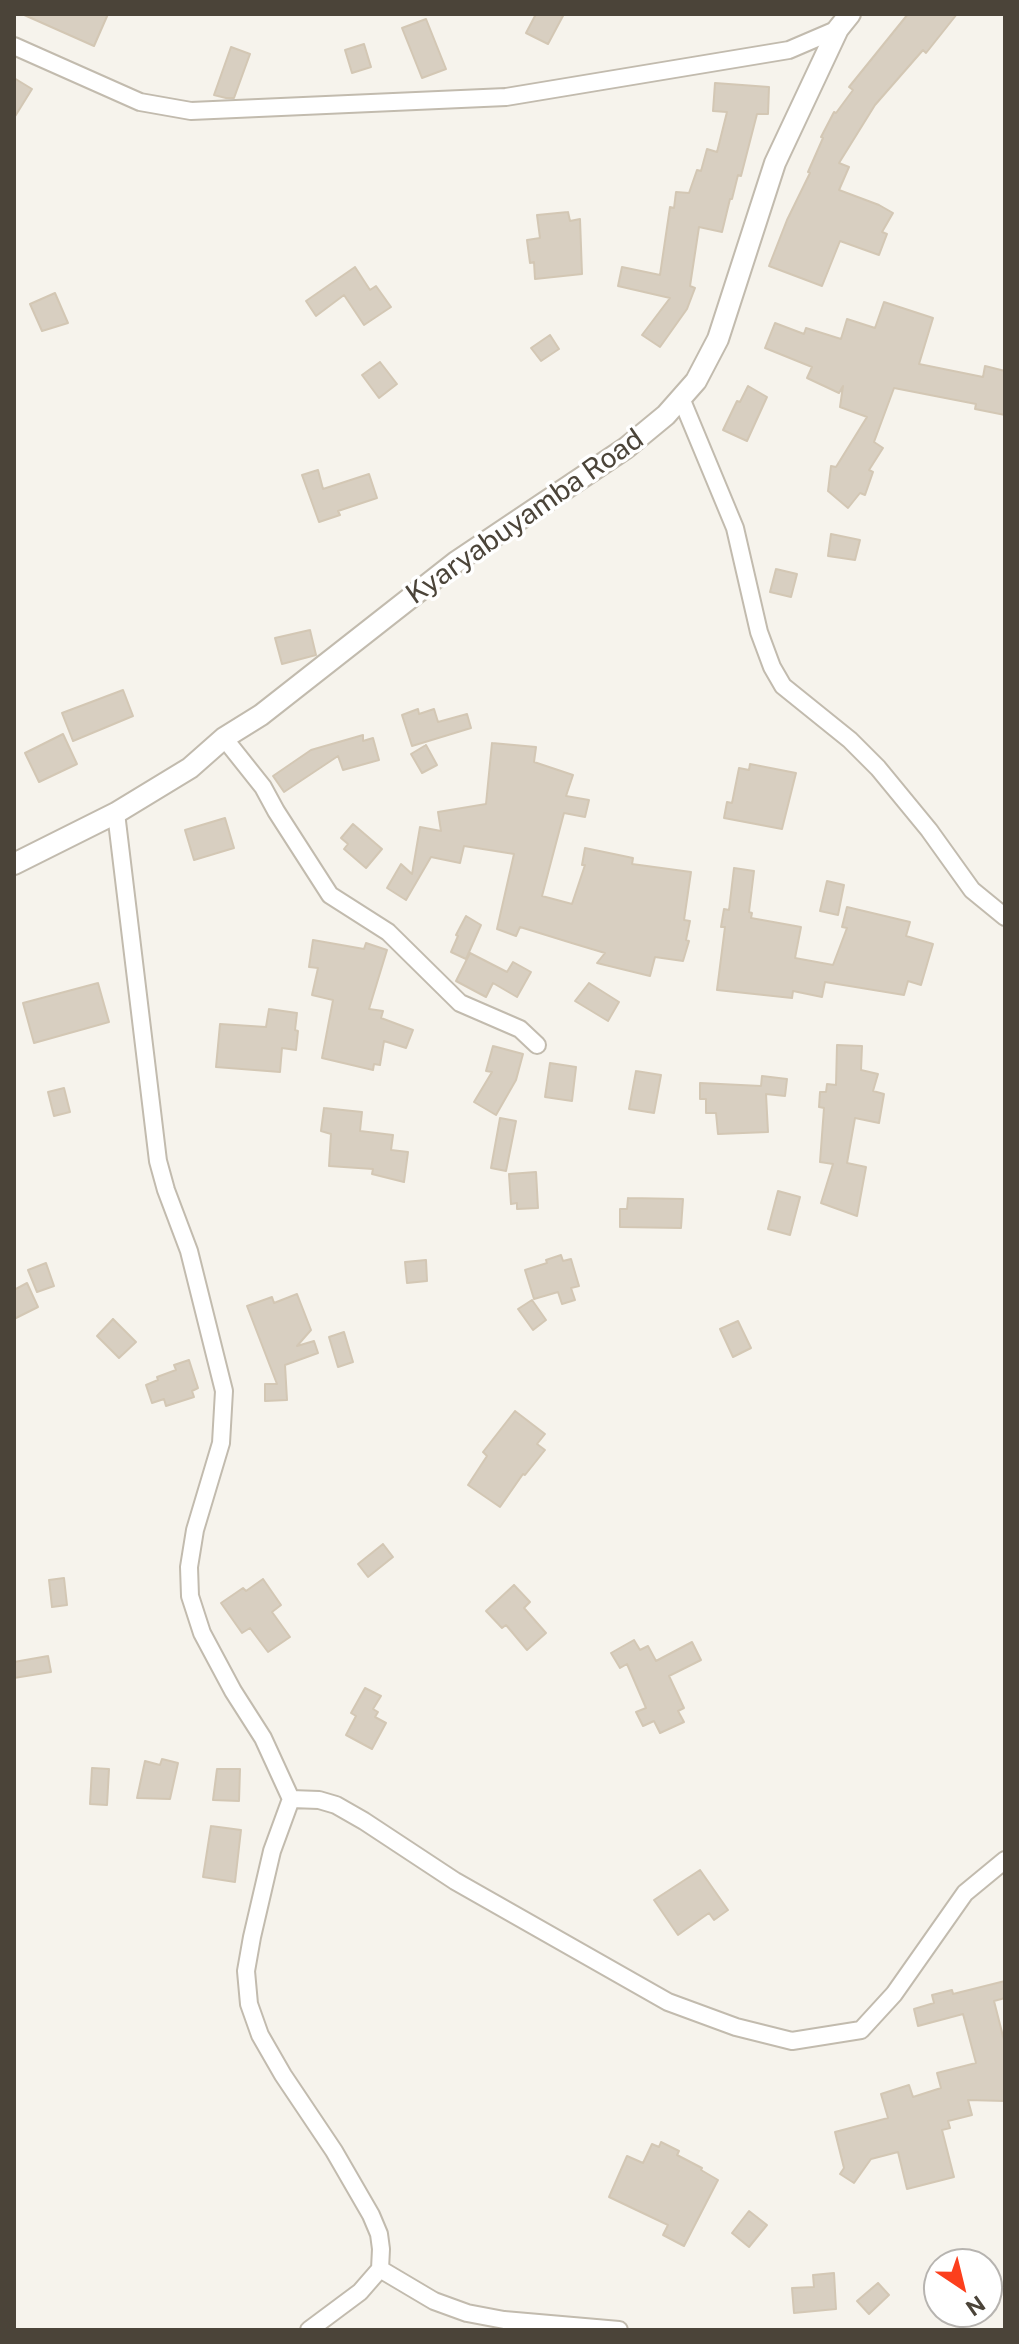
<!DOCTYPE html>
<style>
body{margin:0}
#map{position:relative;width:1019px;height:2344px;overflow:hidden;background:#f6f3ec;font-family:"Public Sans",sans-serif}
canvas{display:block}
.frame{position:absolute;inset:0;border:16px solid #4b4439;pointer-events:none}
.north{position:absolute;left:923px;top:2248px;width:80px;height:80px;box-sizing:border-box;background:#fff;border:2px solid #b7b4b0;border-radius:50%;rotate:145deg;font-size:22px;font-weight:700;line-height:32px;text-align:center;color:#4b4439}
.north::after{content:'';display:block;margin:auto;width:28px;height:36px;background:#fc3f1d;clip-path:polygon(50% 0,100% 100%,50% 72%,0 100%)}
</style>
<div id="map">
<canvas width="1019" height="2344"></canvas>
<div class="frame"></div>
<div class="north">N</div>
</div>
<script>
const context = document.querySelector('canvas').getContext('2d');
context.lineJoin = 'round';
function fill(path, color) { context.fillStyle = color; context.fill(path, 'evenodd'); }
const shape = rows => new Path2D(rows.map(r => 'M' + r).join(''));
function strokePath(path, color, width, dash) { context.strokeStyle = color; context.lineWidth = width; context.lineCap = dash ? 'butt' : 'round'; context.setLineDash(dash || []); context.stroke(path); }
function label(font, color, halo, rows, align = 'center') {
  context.font = font + ' "Public Sans",sans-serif'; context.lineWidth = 7; context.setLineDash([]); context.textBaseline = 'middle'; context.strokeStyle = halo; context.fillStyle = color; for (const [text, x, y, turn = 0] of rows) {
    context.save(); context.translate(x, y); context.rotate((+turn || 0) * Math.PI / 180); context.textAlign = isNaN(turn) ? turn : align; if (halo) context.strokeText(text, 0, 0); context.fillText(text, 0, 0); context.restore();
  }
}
const building = shape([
 [22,14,108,14,94,46,22,14],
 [536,14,564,14,548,44,526,33,536,14],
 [908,14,957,14,926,53,923,50,875,105,839,163,849,167,839,190,879,205,893,213,882,232,887,234,879,255,840,241,822,286,769,266,787,220,810,173,808,172,823,138,821,137,834,112,836,113,853,90,849,87,908,14],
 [426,19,446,69,422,78,402,28,426,19],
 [364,44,371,67,352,73,345,50,364,44],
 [231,47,250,54,234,98,226,98,214,95,231,47],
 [14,78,32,89,14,118,14,78],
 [715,83,769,87,768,114,757,114,741,176,738,175,732,199,730,199,722,232,699,227,690,286,695,288,687,309,660,347,642,335,670,298,618,286,622,267,660,275,670,207,674,208,676,192,689,193,697,170,701,171,707,149,717,152,727,112,713,111,715,83],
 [568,212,570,221,580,219,582,274,535,279,534,262,530,263,527,240,540,238,537,215,568,212],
 [355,267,370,290,376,286,391,307,364,325,344,295,316,316,306,301,355,267],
 [55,293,68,323,42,331,30,304,55,293],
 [884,302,933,318,919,364,983,377,985,366,1005,371,1005,415,975,409,976,404,894,388,874,442,883,448,869,470,873,472,865,495,860,493,848,508,828,491,831,466,836,467,867,417,840,407,843,386,839,393,807,378,812,367,765,348,775,323,804,334,806,328,841,339,847,319,875,328,884,302],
 [550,335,559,349,541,361,531,348,550,335],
 [380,362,397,384,379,398,362,375,380,362],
 [748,386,767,397,747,441,723,430,737,401,740,402,748,386],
 [318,470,323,489,369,474,377,498,338,511,340,515,319,522,302,475,318,470],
 [831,534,860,540,855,560,828,556,831,534],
 [776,569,797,574,791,597,770,592,776,569],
 [310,630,316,655,282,664,275,638,310,630],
 [123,690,133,716,73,741,62,713,123,690],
 [418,709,419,714,434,709,438,722,467,714,471,728,412,746,402,715,418,709],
 [63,734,77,764,39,782,25,753,63,734],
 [363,735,363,741,373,738,379,760,343,770,338,756,284,792,273,776,311,750,363,735],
 [492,743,536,747,534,762,573,775,566,796,589,800,585,817,564,813,542,896,572,904,585,865,582,865,585,848,633,858,632,864,691,872,684,920,690,921,686,940,689,941,683,961,655,957,650,976,597,963,605,953,575,944,520,927,516,936,497,929,514,854,464,846,460,863,431,857,406,900,387,888,401,864,412,874,420,827,441,831,438,812,486,804,492,743],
 [426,745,437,765,422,773,411,754,426,745],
 [750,764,796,773,782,829,724,818,727,802,732,803,739,768,749,770,750,764],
 [225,818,234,848,194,860,185,830,225,818],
 [353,824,382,849,366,868,344,849,348,844,341,838,353,824],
 [734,868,754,871,749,912,752,913,751,918,801,927,795,958,833,965,847,928,842,927,847,907,910,922,906,936,933,944,921,985,908,981,904,995,825,982,822,997,793,991,792,998,717,990,725,927,721,927,724,909,729,910,734,868],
 [827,881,844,885,838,915,820,911,827,881],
 [466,916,481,925,466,959,451,952,458,936,456,935,466,916],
 [313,940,364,949,366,943,387,950,369,1009,383,1011,381,1018,413,1030,406,1048,384,1041,380,1065,374,1064,373,1070,322,1058,333,1000,312,995,318,968,309,967,313,940],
 [470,953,507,972,513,962,531,972,517,997,493,983,486,997,456,981,470,953],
 [98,983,109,1022,34,1043,23,1003,98,983],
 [589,983,619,1002,608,1021,575,1001,589,983],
 [269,1009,297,1013,295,1030,298,1031,296,1050,282,1048,280,1072,216,1067,220,1024,266,1027,269,1009],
 [837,1045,862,1046,861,1070,878,1074,873,1091,884,1094,879,1123,855,1118,847,1163,866,1167,857,1216,821,1203,833,1164,820,1162,824,1108,819,1107,820,1092,826,1092,827,1084,836,1085,837,1045],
 [493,1046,523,1054,516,1080,496,1115,474,1102,492,1072,486,1071,493,1046],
 [550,1063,576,1067,572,1101,545,1097,550,1063],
 [636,1071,661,1075,654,1113,629,1109,636,1071],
 [762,1076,787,1079,785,1096,766,1094,768,1132,718,1134,716,1113,706,1113,706,1099,700,1099,700,1083,761,1086,762,1076],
 [64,1088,70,1112,54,1116,48,1092,64,1088],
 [324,1108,362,1112,360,1131,393,1135,391,1150,408,1152,404,1182,372,1174,373,1169,329,1166,331,1134,321,1131,324,1108],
 [500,1118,516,1121,506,1171,491,1168,500,1118],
 [536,1172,538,1208,517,1209,517,1203,511,1204,509,1174,536,1172],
 [778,1191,800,1197,790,1235,768,1229,778,1191],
 [628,1198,683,1199,681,1228,620,1227,620,1209,627,1209,628,1198],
 [561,1255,563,1261,571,1259,579,1286,571,1288,575,1300,562,1304,558,1292,534,1299,525,1270,547,1263,546,1260,561,1255],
 [426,1260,427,1281,407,1283,405,1262,426,1260],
 [46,1263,54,1286,37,1292,28,1270,46,1263],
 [27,1283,38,1307,14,1319,14,1290,27,1283],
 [297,1294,311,1330,297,1346,314,1341,318,1353,285,1365,287,1400,265,1401,265,1384,277,1384,247,1306,272,1297,274,1303,297,1294],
 [532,1300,546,1320,533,1330,518,1309,532,1300],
 [113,1319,136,1342,119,1358,97,1336,113,1319],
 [738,1321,751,1348,733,1357,720,1329,738,1321],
 [344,1332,353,1362,338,1367,329,1337,344,1332],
 [189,1360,198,1388,192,1391,194,1397,166,1406,164,1399,152,1403,146,1385,158,1380,157,1377,176,1370,174,1365,189,1360],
 [515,1411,545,1434,537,1444,545,1450,525,1475,523,1474,500,1507,468,1485,487,1456,483,1452,515,1411],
 [383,1544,393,1557,368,1577,358,1564,383,1544],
 [64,1578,67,1605,52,1607,49,1580,64,1578],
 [263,1579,281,1605,272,1612,290,1637,268,1652,250,1628,242,1633,221,1603,243,1588,246,1591,263,1579],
 [514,1585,530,1602,524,1608,546,1633,527,1650,506,1625,502,1628,486,1611,514,1585],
 [634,1640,640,1650,648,1646,656,1661,692,1642,701,1660,669,1676,684,1708,678,1711,684,1722,660,1733,654,1721,643,1726,636,1712,646,1708,627,1664,620,1668,611,1653,634,1640],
 [48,1656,51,1672,14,1678,14,1662,48,1656],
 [365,1688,381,1696,373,1709,378,1712,375,1717,386,1723,372,1749,346,1735,356,1716,351,1713,365,1688],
 [162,1759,178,1763,170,1799,137,1798,145,1761,160,1765,162,1759],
 [92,1768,109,1769,107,1805,90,1804,92,1768],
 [217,1769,240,1769,239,1801,213,1800,217,1769],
 [211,1826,241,1830,235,1882,203,1877,211,1826],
 [700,1870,728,1910,714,1920,709,1913,678,1935,654,1900,700,1870],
 [1005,1981,1005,1998,994,2001,1005,2044,1005,2101,968,2100,972,2115,948,2121,950,2128,942,2130,954,2177,907,2189,898,2152,871,2159,854,2183,840,2174,844,2168,835,2132,888,2118,881,2094,909,2085,913,2097,941,2088,937,2073,976,2063,963,2014,918,2026,914,2009,934,2003,932,1995,952,1990,953,1994,1005,1981],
 [661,2142,679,2151,677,2155,702,2168,701,2170,718,2180,684,2246,663,2235,668,2225,609,2197,627,2156,643,2163,652,2144,659,2147,661,2142],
 [749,2211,767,2225,749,2247,732,2233,749,2211],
 [834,2273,836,2309,794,2313,792,2288,814,2287,813,2275,834,2273],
 [878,2283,889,2295,869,2314,857,2301,878,2283]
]);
fill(building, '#d8cfc1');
strokePath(building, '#d3c7b4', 2);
const minor = shape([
 [14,46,140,102,191,111,506,97,789,50,838,29],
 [681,398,735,528,759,632,772,667,783,686,850,740,878,768,929,830,972,890,1005,917],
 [224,738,263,787,276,811,330,895,388,932,460,1003,520,1029,537,1045],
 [116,813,158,1161,166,1190,189,1251,224,1391,221,1443,195,1530,189,1567,190,1596,202,1633,233,1691,263,1738,291,1799],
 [380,2269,434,2301,467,2313,504,2320,619,2330],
 [309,2330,360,2292,380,2269,381,2249,379,2234,371,2215,334,2151,283,2075,260,2035,249,2004,246,1971,252,1937,272,1851,291,1799,319,1800,336,1805,364,1821,455,1881,668,2002,736,2027,792,2041,861,2030,894,1994,965,1893,1005,1860]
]);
const tertiary = shape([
 [14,864,116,813,190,768,224,738,261,715,456,562,626,448,666,415,696,381,718,339,775,163,838,29,850,14]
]);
strokePath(minor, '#c2bbae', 20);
strokePath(tertiary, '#c2bbae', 24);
strokePath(minor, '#fff', 16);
strokePath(tertiary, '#fff', 20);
label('28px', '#4b4439', '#fff', [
 ["Kyaryabuyamba Road",525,517,-35]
]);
</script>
